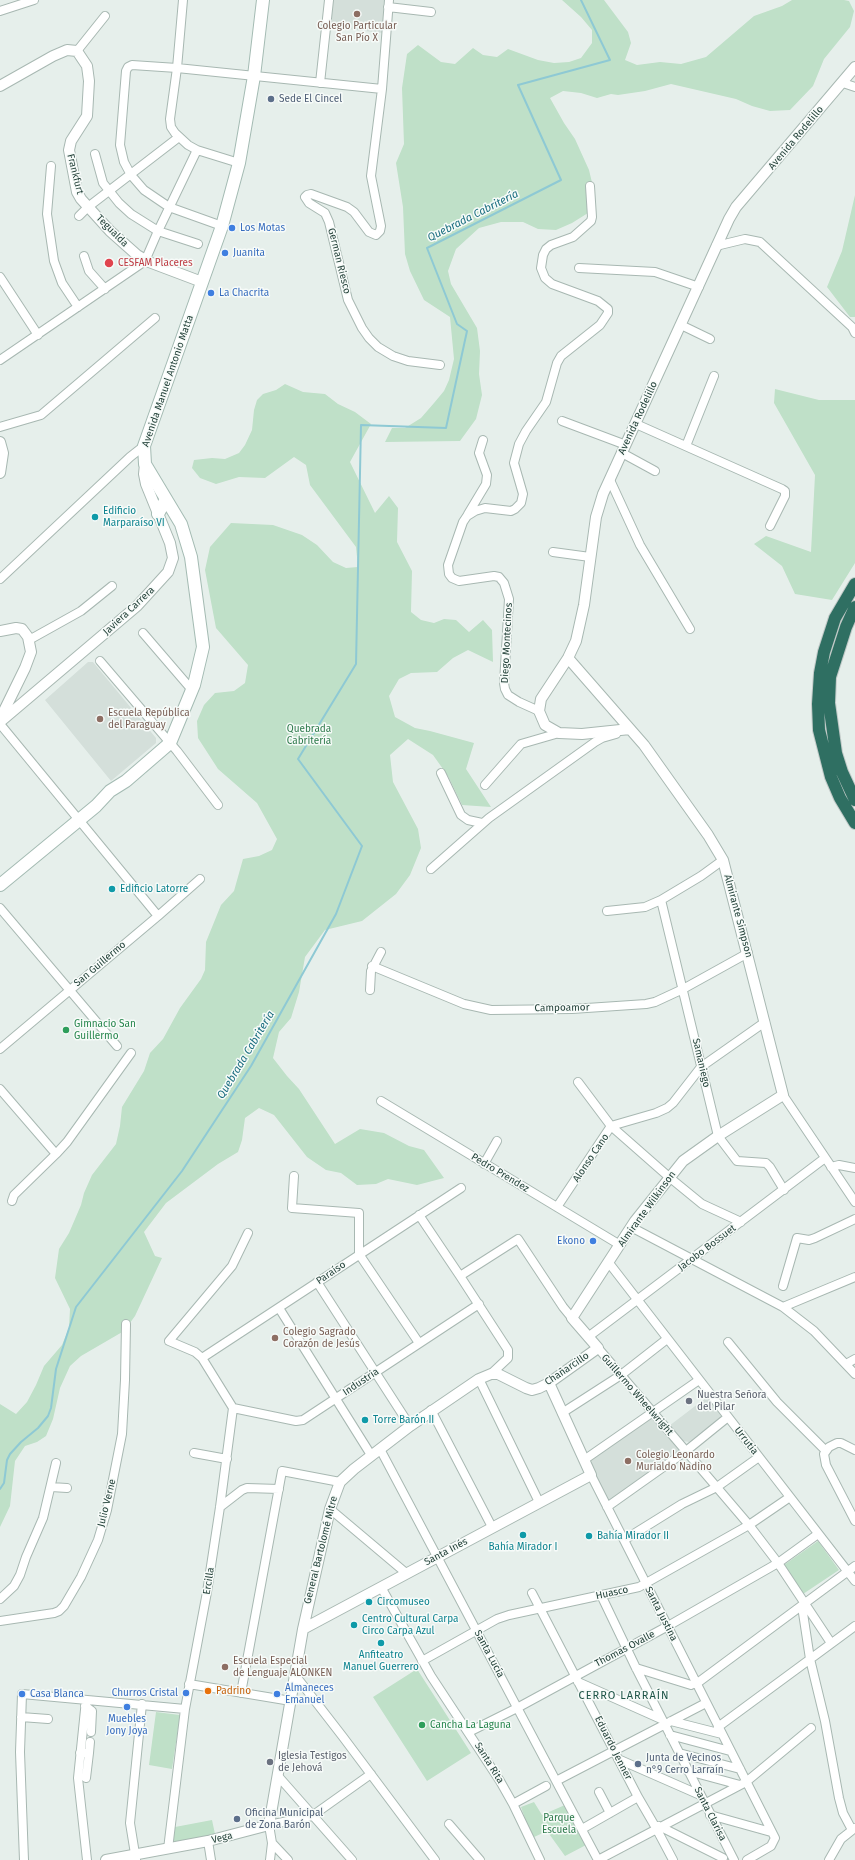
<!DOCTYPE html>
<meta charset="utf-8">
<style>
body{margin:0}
canvas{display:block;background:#e6efeb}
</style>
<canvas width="855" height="1860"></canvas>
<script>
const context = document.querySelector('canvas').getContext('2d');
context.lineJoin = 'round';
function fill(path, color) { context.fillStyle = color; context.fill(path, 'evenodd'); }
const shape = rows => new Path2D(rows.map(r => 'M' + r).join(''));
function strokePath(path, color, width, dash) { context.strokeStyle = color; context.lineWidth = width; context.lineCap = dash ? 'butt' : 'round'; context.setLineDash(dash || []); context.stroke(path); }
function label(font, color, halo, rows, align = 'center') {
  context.font = font + ' "Fira Sans",sans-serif'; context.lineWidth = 3; context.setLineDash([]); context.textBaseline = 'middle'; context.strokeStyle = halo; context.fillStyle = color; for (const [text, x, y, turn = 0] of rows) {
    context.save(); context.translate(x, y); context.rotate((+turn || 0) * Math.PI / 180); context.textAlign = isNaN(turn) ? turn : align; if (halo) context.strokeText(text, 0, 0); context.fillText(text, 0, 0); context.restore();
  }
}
fill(shape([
 [331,0,384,0,383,33,329,27],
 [88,662,93,662,156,738,156,743,111,781,45,700],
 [707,1397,722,1416,689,1442,683,1441,669,1426],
 [652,1414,679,1451,609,1503,591,1464,592,1458]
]), '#d4dfda');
fill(shape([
 [562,0,604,0,628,32,631,43,625,60,637,65,660,62,681,64,706,57,754,16,782,6,792,0,844,0,849,1,854,11,850,27,824,59,813,86,790,110,770,111,752,106,736,99,671,84,645,91,618,95,611,94,597,98,581,93,563,91,550,98,564,123,575,139,589,170,595,195,588,213,572,223,556,230,538,229,523,222,501,222,479,228,456,249,448,271,451,284,477,328,480,351,479,374,482,395,476,419,460,441,385,442,392,428,405,428,421,418,434,403,444,391,449,380,454,359,450,317,424,300,410,271,405,254,403,207,396,163,404,144,402,88,407,54,418,45,441,62,455,64,473,48,483,55,497,57,508,49,538,60,554,63,569,62,581,58,592,43,592,30,581,17],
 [855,195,855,317,850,317,827,287,842,251],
 [285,384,303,392,325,394,338,404,355,412,371,424,350,462,375,513,389,496,398,508,397,542,412,571,411,612,421,620,434,623,444,619,456,620,469,632,483,620,492,630,493,662,468,650,453,658,437,672,411,673,399,679,389,696,395,717,415,728,430,731,474,743,466,769,491,807,462,805,448,776,433,755,408,739,390,755,393,782,418,829,421,848,410,875,396,894,362,921,325,930,305,957,299,992,291,1018,279,1032,273,1058,287,1076,299,1089,335,1144,360,1129,384,1133,409,1146,424,1150,444,1178,417,1185,388,1179,376,1184,357,1185,341,1173,326,1170,307,1157,274,1115,259,1108,245,1118,242,1140,238,1152,218,1164,166,1203,144,1232,155,1256,162,1258,135,1316,124,1331,81,1356,70,1366,60,1388,53,1419,46,1436,37,1442,25,1446,15,1461,10,1506,0,1527,0,1404,16,1414,27,1402,36,1385,44,1366,62,1345,69,1328,70,1309,55,1278,59,1249,69,1233,81,1205,84,1193,92,1175,116,1144,120,1126,122,1107,144,1071,150,1053,163,1039,180,1008,201,979,205,970,206,942,221,905,234,891,243,859,259,856,272,850,277,839,257,803,218,769,198,738,197,721,204,705,215,693,234,691,245,683,248,665,216,628,205,570,210,547,231,523,273,525,302,535,317,545,333,562,346,568,358,567,356,547,310,485,306,465,294,457,265,478,239,477,216,484,200,478,192,468,194,460,212,458,225,459,239,453,245,445,252,430,254,410,257,400,263,394,276,390],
 [775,389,819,400,855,400,855,563,832,600,795,594,782,566,754,544,766,536,811,552,815,475,774,403],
 [818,1541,839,1570,803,1594,784,1565],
 [417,1669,471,1753,427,1781,373,1697],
 [156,1712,180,1715,172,1769,149,1765],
 [534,1802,542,1815,565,1805,586,1845,565,1856,547,1831,532,1838,521,1807],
 [212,1820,215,1834,178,1843,173,1841,175,1827]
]), '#bfe0c8');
strokePath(shape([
 [0,1489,4,1483,7,1460,10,1454,21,1442,38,1428,48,1416,51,1408,56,1369,76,1307,182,1171,251,1066,336,914,362,846,298,759,356,664,361,425,446,428,467,331,457,324,427,248,561,180,518,85,610,60,581,0]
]), '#8ec9d4', 2);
const minor = shape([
 [183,0,177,68,170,119,171,127,175,133,188,145,197,150,239,163],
 [389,0,382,89,371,176,381,226,380,231,376,235,369,232,354,212,347,207,311,194,307,195,305,197,309,203,325,213,329,222,348,300,362,328,369,338,378,347,393,356,408,361,440,365],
 [388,7,431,12],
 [0,11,34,0],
 [77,51,105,16],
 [320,83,329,0],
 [843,83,855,87],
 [95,154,103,183,119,203,131,214,158,231,198,244],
 [51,166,47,214,54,261,62,283,78,307],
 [79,216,88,207,179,137],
 [222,226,169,207,144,190,131,175,124,162,120,145,126,71,128,67,132,65,177,68,382,89],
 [716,246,745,239,760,242,852,327,855,333],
 [84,256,89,271,105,289],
 [579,268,655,272,699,287],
 [0,277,38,335],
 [681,325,710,339],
 [0,360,145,261,158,231,197,150],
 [562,421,626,445],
 [636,424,782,489,785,491,785,496,770,526],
 [0,427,41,415,155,318],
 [686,446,714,376],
 [622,453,655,471],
 [610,480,640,545,690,629],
 [468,514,486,484,487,475,479,453,483,440],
 [553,552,590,557],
 [0,579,130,457,144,446],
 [143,633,192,690],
 [29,640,81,611,112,586],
 [100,661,177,751,218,805],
 [539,711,519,702,508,695,505,689,504,683,509,599,504,583,499,577,494,576,459,581,452,578,449,574,448,565,463,522,467,516,475,511,485,508,511,511,515,509,521,503,523,494,514,463,519,444,526,431,546,402,557,363,561,356,600,325,608,313,608,309,598,301,552,284,545,278,541,268,543,255,546,249,551,245,573,237,591,221,592,217,590,186],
 [0,724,158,916],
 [441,773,461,815,468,820,482,823],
 [485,785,521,744,559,733],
 [431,869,489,818,595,742,602,738,616,734],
 [661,900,718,1136,737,1161,766,1163,770,1167,784,1190],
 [0,908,117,1046],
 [607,911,645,907,661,900,701,876,723,860],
 [372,966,464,1004,491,1010,572,1009,646,1004,655,1002,683,989,748,953],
 [370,990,371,971,381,952],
 [0,1049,158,916,200,879],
 [578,1082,611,1126,669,1177,702,1204,741,1222],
 [0,1089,56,1154],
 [783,1095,855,1202],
 [381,1101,620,1245],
 [484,1164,497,1141],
 [831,1167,839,1165,855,1168],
 [294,1176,292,1208,359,1213,359,1254,419,1343],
 [12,1201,14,1195,56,1154,67,1142,131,1053],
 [557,1207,611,1126,656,1113,667,1108,673,1103,701,1067,765,1022],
 [419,1215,460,1276,508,1350,508,1358,491,1374],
 [631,1227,783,1307,814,1331,855,1374],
 [609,1263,855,1581],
 [460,1276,518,1239,563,1307,572,1318],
 [317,1282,410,1426],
 [783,1286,797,1238,809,1240,815,1238,855,1219],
 [783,1307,855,1277],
 [279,1308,371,1455],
 [588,1337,825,1158],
 [728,1342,777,1402,826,1451],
 [598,1348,749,1525,778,1563,831,1643],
 [202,1358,461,1188],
 [846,1364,855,1359],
 [479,1379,539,1502],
 [233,1408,296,1421,303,1420,479,1304],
 [431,1410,492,1527],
 [562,1413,621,1375,667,1339],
 [380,1449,598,1860],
 [855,1450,841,1443,837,1443,829,1447,824,1454,826,1465,855,1521],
 [194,1453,227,1459],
 [584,1460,699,1380],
 [591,1475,775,1838,771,1846,747,1860],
 [51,1487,67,1488],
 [220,1507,242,1490,247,1488,279,1489],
 [607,1507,686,1451,728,1417],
 [330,1509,406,1573],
 [624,1540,682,1504,717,1487,759,1457],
 [381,1587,431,1676,500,1781,513,1804,540,1860],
 [532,1593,638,1797,656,1828,673,1860],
 [601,1595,636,1668,734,1860],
 [0,1599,14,1586,20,1575,26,1557,43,1518,56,1463],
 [804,1603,803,1613,810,1659,825,1721,839,1798,843,1813,852,1830],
 [0,1621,54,1613,59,1611,64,1606,81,1577,98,1540,107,1510,122,1434,125,1380,126,1324],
 [422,1661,497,1619,509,1615,639,1587,749,1525,790,1497],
 [636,1668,691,1685],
 [295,1675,343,1737,435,1860],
 [578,1682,661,1719],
 [189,1684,291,1701],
 [696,1684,855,1566],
 [241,1693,282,1471,340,1482],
 [86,1700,78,1778,87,1860],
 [85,1706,92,1711,91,1732],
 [21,1717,48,1719],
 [671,1721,722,1734],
 [718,1727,855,1626],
 [469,1732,517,1708,668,1626,778,1563,818,1534],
 [670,1735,730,1751],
 [80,1753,89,1753,86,1778],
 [89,1753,90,1742],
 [679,1753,740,1769],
 [618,1759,700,1795],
 [688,1771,740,1785],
 [278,1776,352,1860],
 [556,1781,706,1703],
 [599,1792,610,1813],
 [513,1804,546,1786],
 [710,1815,771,1832],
 [449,1824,480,1860],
 [659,1826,723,1858],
 [582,1829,638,1797],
 [208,1841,211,1860],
 [168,1849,185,1709,207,1592,220,1507,233,1408,202,1358,195,1352,169,1341,232,1266,248,1233],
 [24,1860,20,1752,22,1694,185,1709],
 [136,1860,130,1823,142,1704],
 [270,1860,272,1843],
 [288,1860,272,1843,269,1825,312,1816,371,1774],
 [598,1860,746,1782,811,1728],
 [829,1860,841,1839,855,1828]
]);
const tertiary = shape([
 [0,86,53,56,67,50,77,51,87,66,89,81,87,116,71,141,69,150,77,192,81,199,110,231,137,255,149,262,202,282],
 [0,442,3,453,0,473],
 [0,631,16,628,22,629,28,637,31,652,25,668,0,719],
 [0,722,137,606,168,572,173,558,170,543,146,484,144,474,145,464],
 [630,729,582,734,559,733,545,725,539,711,541,699,568,658,576,641,584,605,596,517,603,494,729,219,736,207,855,67],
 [303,1629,591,1475,549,1383],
 [106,1860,208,1841,269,1825,303,1629,330,1509,340,1482,354,1469,410,1426,479,1379,491,1374,498,1374,526,1388,532,1390,539,1388,549,1383,598,1348,572,1318,635,1221,683,1161,718,1136,783,1095,723,860,708,835,644,745,568,658]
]);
const secondary = shape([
 [158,514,166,499],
 [0,885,96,806,110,791,126,781,170,743,194,685,203,647,191,557,181,524,145,464,144,446,222,226,239,163,254,76,263,0]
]);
const motorway = shape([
 [855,584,835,618,824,652,820,673,818,704,819,730,831,777,840,798,855,823],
 [855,607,846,627,830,677,829,703,836,753,842,772,855,800]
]);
strokePath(minor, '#a8b8b2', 10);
strokePath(tertiary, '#a8b8b2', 12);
strokePath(secondary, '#a4bbb3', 14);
strokePath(motorway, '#c2cac8', 14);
strokePath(minor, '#fff', 8);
strokePath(tertiary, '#fff', 10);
strokePath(secondary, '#fff', 12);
strokePath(motorway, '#2f6f62', 12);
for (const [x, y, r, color] of [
 [357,14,4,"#8d6e63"],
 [271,99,4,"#5c6f8a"],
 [232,228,4,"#3f7fe0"],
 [225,253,4,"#3f7fe0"],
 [109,263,5,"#e0444e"],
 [211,293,4,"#3f7fe0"],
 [95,517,4,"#0f9aa8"],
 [100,719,4,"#8d6e63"],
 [112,889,4,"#0f9aa8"],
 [66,1030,4,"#2e9e5b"],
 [593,1241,4,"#3f7fe0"],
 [275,1338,4,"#8d6e63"],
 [689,1401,4,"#6b7280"],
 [365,1420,4,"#0f9aa8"],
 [628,1461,4,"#8d6e63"],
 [523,1535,4,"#0f9aa8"],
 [589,1536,4,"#0f9aa8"],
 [369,1602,4,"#0f9aa8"],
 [354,1625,4,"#0f9aa8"],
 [381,1643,4,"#0f9aa8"],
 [225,1667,4,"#8d6e63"],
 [208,1691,4,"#e8710a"],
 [186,1693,4,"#3f7fe0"],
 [22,1694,4,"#3f7fe0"],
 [277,1694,4,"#3f7fe0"],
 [127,1707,4,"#3f7fe0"],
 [422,1725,4,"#2e9e5b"],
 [270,1762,4,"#6b7280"],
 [638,1764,4,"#5c6f8a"],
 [237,1819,4,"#5c6f8a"]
]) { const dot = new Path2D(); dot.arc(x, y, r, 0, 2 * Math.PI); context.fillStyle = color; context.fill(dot); strokePath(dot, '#f7fbf9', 1.5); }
label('10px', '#785e54', '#f7fbf9', [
 ["Colegio Particular",357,26,"center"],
 ["San Pío X",357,38,"center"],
 ["Escuela República",108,713],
 ["del Paraguay",108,725],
 ["Colegio Sagrado",283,1332],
 ["Corazón de Jesús",283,1344],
 ["Colegio Leonardo",636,1455],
 ["Murialdo Nadino",636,1467],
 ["Escuela Especial",233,1661],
 ["de Lenguaje ALONKEN",233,1673]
], 'left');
label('10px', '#4e5e75', '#f7fbf9', [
 ["Sede El Cincel",279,99],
 ["Junta de Vecinos",646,1758],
 ["n°9 Cerro Larraín",646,1770],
 ["Oficina Municipal",245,1813],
 ["de Zona Barón",245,1825]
], 'left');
label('10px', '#24423a', '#f7fbf9', [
 ["Avenida Rodelillo",796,138,-50],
 ["Frankfurt",75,174,76],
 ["Tegualda",112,231,45],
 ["German Riesco",339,261,76],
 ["Avenida Manuel Antonio Matta",168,381,-71],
 ["Avenida Rodelillo",638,418,-65],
 ["Javiera Carrera",129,611,-43],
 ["Diego Montecinos",507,643,-87],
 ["Almirante Simpson",738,916,75],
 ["San Guillermo",100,964,-40],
 ["Campoamor",562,1008,-1],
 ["Samaniego",701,1063,77],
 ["Alonso Cano",591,1158,-56],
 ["Pedro Prendez",500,1173,31],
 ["Almirante Wilkinson",647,1209,-54],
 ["Jacobo Bossuet",707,1248,-37],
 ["Paraíso",331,1273,-34],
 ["Chañarcillo",567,1369,-34],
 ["Industria",361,1382,-34],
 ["Guillermo Wheelwright",637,1395,49],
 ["Urrutia",746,1441,52],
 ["Julio Verne",107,1503,-76],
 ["General Bartolomé Mitre",321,1550,-76],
 ["Santa Inés",446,1552,-28],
 ["Ercilla",209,1581,-81],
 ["Huasco",612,1593,-12],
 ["Santa Justina",661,1614,63],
 ["Thomas Ovalle",625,1649,-28],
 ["Santa Lucía",489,1654,62],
 ["Eduardo Jenner",613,1748,63],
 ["Santa Rita",489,1763,58],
 ["Santa Clarisa",710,1814,63],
 ["Vega",222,1838,-14]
]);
label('10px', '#366cbe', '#f7fbf9', [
 ["Los Motas",240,228],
 ["Juanita",233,253],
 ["La Chacrita",219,293],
 ["Ekono",585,1241,"right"],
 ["Almaneces",285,1688],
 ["Emanuel",285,1700],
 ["Churros Cristal",178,1693,"right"],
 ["Casa Blanca",30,1694],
 ["Muebles",127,1719,"center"],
 ["Jony Joya",127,1731,"center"]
], 'left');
label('10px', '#be3a42', '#f7fbf9', [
 ["CESFAM Placeres",118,263]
], 'left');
label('10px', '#0d838f', '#f7fbf9', [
 ["Edificio",103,511],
 ["Marparaíso VI",103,523],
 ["Edificio Latorre",120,889],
 ["Torre Barón II",373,1420],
 ["Bahía Mirador II",597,1536],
 ["Bahía Mirador I",523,1547,"center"],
 ["Circomuseo",377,1602],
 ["Centro Cultural Carpa",362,1619],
 ["Circo Carpa Azul",362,1631],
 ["Anfiteatro",381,1655,"center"],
 ["Manuel Guerrero",381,1667,"center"]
], 'left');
label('10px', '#2d7a4b', '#f7fbf9', [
 ["Quebrada",309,729],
 ["Cabritería",309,741],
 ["Parque",559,1818],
 ["Escuela",559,1830]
]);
label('10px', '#27864d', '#f7fbf9', [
 ["Gimnacio San",74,1024],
 ["Guillermo",74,1036],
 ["Cancha La Laguna",430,1725]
], 'left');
label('10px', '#5b616d', '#f7fbf9', [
 ["Nuestra Señora",697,1395],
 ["del Pilar",697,1407],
 ["Iglesia Testigos",278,1756],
 ["de Jehová",278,1768]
], 'left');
label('10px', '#c56008', '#f7fbf9', [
 ["Padrino",216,1691]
], 'left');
label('italic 11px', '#1c6f80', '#f7fbf9', [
 ["Quebrada Cabritería",473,216,-27],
 ["Quebrada Cabritería",246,1055,-59]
]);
context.letterSpacing = '1px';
label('11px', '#1f5548', '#f7fbf9', [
 ["CERRO LARRAÍN",624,1696]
]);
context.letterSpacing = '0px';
</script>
